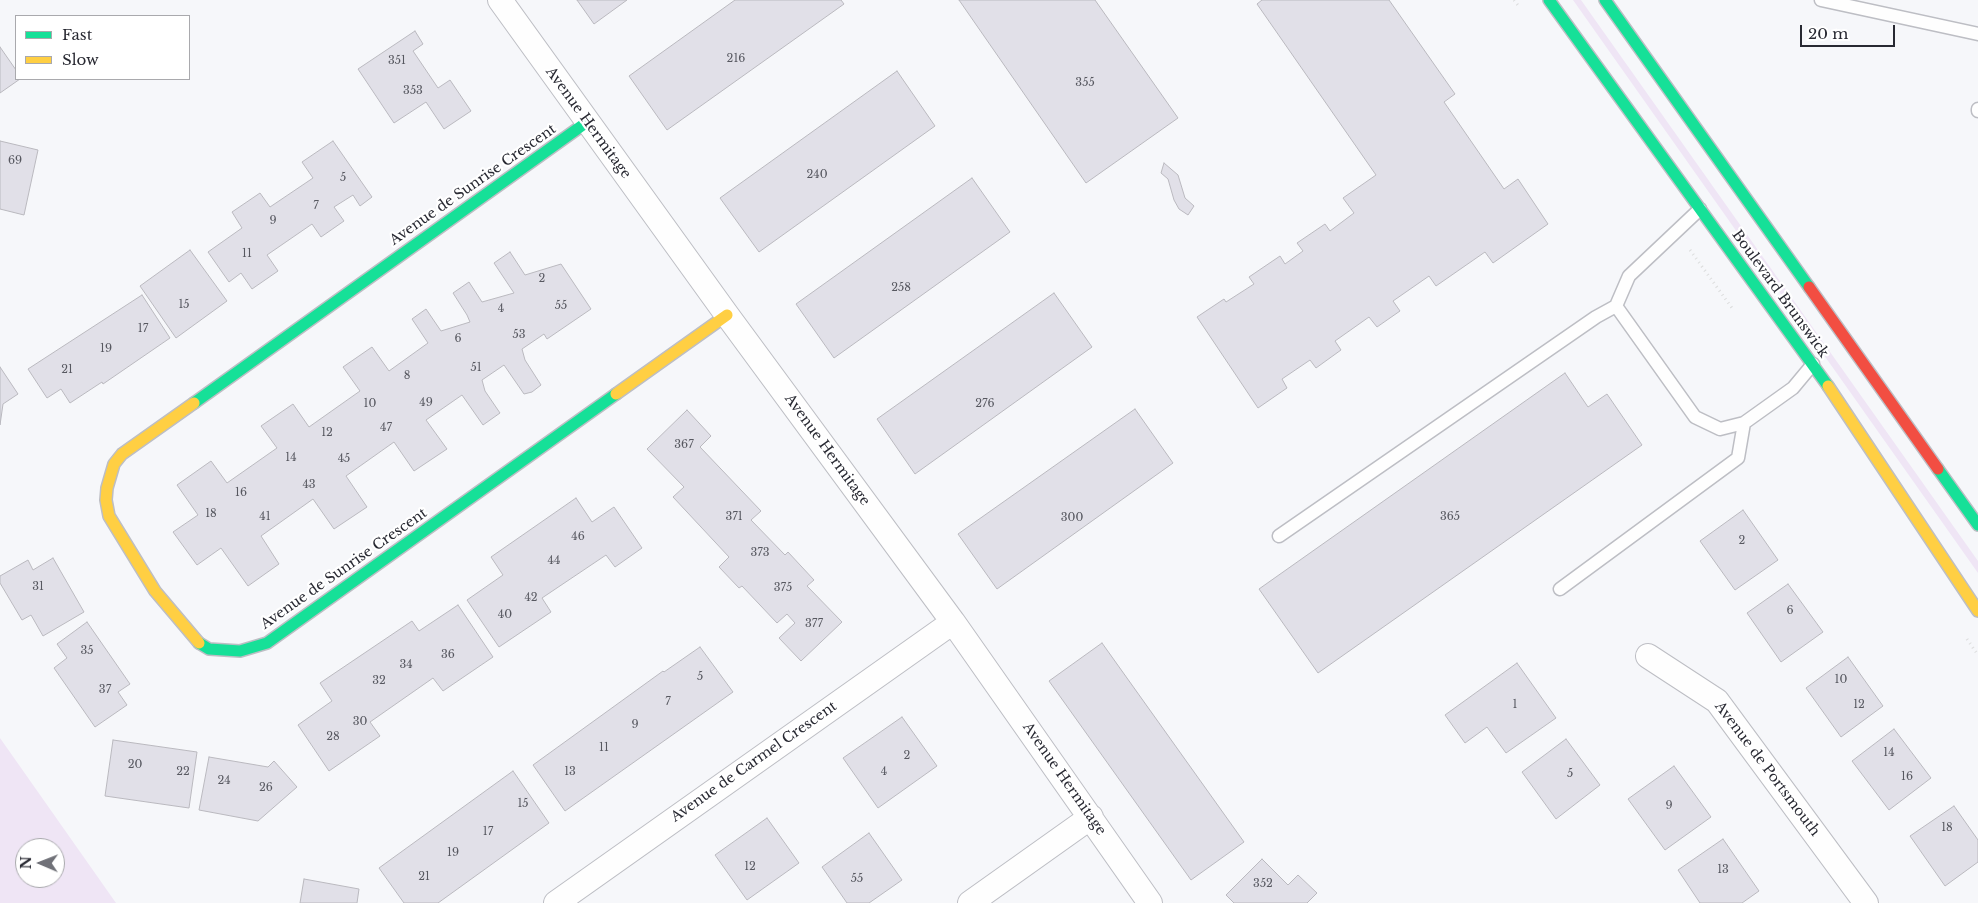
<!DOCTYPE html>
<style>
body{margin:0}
#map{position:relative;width:1978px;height:903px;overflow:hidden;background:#f6f7fa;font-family:"Libre Baskerville",serif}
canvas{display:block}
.legend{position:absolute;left:15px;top:15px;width:175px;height:65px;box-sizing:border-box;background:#fff;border:1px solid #a9a9ad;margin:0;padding:6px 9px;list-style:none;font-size:15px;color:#282932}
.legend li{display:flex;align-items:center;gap:10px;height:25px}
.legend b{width:25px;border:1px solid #a9a9ad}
.north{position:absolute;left:15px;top:838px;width:50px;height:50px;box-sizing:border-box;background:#fff;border:1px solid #a9a9ad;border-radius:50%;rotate:271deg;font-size:14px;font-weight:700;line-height:20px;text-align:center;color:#282932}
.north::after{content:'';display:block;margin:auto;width:18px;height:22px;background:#707178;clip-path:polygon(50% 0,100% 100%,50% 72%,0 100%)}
.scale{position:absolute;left:1800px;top:25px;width:95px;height:22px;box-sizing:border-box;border:2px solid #282932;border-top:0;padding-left:6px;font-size:15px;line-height:18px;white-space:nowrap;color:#282932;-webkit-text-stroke:4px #fff;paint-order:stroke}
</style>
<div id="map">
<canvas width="1978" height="903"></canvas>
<ul class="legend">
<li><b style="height:6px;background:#16e098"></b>Fast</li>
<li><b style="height:6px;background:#ffcf43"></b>Slow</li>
</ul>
<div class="north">N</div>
<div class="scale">20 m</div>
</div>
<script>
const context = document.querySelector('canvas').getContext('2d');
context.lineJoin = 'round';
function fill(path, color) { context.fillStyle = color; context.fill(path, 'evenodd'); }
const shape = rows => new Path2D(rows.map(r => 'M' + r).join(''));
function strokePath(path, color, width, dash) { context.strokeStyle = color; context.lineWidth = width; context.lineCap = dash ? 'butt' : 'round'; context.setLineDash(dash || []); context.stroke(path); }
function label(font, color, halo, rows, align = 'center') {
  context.font = font + ' "Libre Baskerville",serif'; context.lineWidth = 4.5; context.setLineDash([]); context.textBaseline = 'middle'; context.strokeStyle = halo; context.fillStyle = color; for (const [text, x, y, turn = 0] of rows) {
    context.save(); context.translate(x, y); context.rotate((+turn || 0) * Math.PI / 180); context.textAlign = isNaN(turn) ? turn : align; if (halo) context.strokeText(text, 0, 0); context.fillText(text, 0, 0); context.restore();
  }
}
fill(shape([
 [1573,0,1581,0,1978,561,1978,573],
 [0,738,116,903,0,903],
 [25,848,55,848,55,878,25,878]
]), '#efe5f5');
const building = shape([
 [577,0,627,0,594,24,577,0],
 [735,0,841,0,844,4,667,130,629,76,735,0],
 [959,0,1095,0,1178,118,1086,183,959,0],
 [1262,0,1389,0,1455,94,1444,102,1504,189,1518,179,1548,224,1493,263,1485,252,1436,286,1429,276,1393,301,1400,311,1377,327,1369,317,1335,341,1341,350,1316,368,1310,360,1282,379,1287,388,1258,408,1197,317,1224,299,1226,302,1254,284,1249,277,1280,256,1285,264,1303,251,1297,243,1325,224,1330,231,1354,213,1343,198,1376,175,1257,4,1262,0],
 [415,31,423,44,413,51,438,88,450,80,471,111,444,129,426,102,394,123,358,69,415,31],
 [0,47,16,70,16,79,20,79,0,93,0,47],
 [897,71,935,126,759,252,720,198,897,71],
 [0,141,38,150,24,215,0,209,0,141],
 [333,141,372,197,360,206,353,195,334,207,344,221,321,237,312,224,267,255,278,271,252,289,241,273,229,282,208,252,242,228,232,212,260,193,270,207,313,178,302,162,333,141],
 [1164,163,1178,175,1185,198,1194,206,1188,215,1179,209,1174,200,1168,179,1161,173,1164,163],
 [972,178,1010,232,834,358,796,304,972,178],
 [190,250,227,301,176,338,140,286,190,250],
 [510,252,525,275,561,264,591,309,547,339,544,334,522,349,525,360,541,385,532,392,524,394,504,365,482,380,485,391,500,413,483,425,462,395,426,420,447,449,414,471,394,442,346,476,367,507,334,529,313,499,261,536,279,564,248,586,221,548,197,565,173,532,198,515,177,485,211,461,227,483,277,448,261,426,293,404,309,427,360,391,343,367,372,347,389,371,428,343,412,319,426,309,441,331,470,322,467,315,453,293,469,282,482,302,514,293,494,263,510,252],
 [1054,293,1092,347,915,474,877,419,1054,293],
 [142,295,170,338,103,384,102,382,70,403,61,389,47,398,28,369,142,295],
 [0,367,18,394,3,404,0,425,0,367],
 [1565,373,1588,407,1607,394,1642,445,1318,673,1259,589,1565,373],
 [1135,409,1173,463,997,589,958,534,1135,409],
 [687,410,711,436,700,447,761,511,751,520,785,555,788,552,814,580,807,586,842,622,801,661,779,638,795,623,787,614,777,623,742,586,739,588,719,567,729,557,673,497,684,487,647,449,687,410],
 [576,498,592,522,614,507,642,548,615,567,606,555,542,598,551,612,499,647,467,600,503,575,491,557,576,498],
 [1743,510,1778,560,1735,590,1700,541,1743,510],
 [53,558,84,612,43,636,31,615,22,620,0,583,0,576,28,560,33,570,53,558],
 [1788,584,1823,632,1781,662,1747,613,1788,584],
 [458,605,493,657,443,691,433,678,370,722,380,736,329,771,298,725,332,701,320,683,412,621,419,631,458,605],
 [87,622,130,684,118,692,127,705,95,727,54,668,67,658,57,644,87,622],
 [1102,643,1244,842,1191,880,1049,681,1102,643],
 [700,647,733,692,565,811,533,765,663,671,664,672,700,647],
 [1848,657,1883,706,1841,737,1806,688,1848,657],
 [1517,663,1556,718,1506,753,1487,727,1465,743,1445,715,1517,663],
 [902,717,937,766,878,808,843,758,902,717],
 [1894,729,1931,778,1889,810,1852,761,1894,729],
 [1566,739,1600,785,1556,819,1522,772,1566,739],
 [113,740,197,752,189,808,105,796,113,740],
 [209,757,268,767,274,761,297,787,258,821,199,810,209,757],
 [1674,766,1711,817,1665,850,1628,799,1674,766],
 [513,771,549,823,438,903,404,903,379,868,513,771],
 [1954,806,1978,840,1978,862,1945,886,1910,836,1954,806],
 [767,818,799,863,747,900,715,855,767,818],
 [869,833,902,880,869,903,847,903,822,867,869,833],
 [1723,839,1759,891,1742,903,1700,903,1678,870,1723,839],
 [1262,859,1288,885,1298,875,1317,893,1307,903,1234,903,1226,895,1262,859],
 [304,879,359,889,357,903,300,903,304,879]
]);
fill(building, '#e1e0e8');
strokePath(building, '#bab9bf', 1);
const lane = shape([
 [1821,0,1978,34],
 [1978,109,1978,111],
 [1700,209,1629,276,1616,306,1695,417,1720,429,1744,423],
 [1279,536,1596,317,1616,306],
 [1560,589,1738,458,1744,423,1793,388,1813,364]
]);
const street = shape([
 [500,0,727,315,953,622,1150,903],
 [1648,656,1717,701,1866,903],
 [556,903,953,622],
 [970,903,1091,817]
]);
const fast = shape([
 [1549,0,1828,386],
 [1605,0,1809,287],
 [194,403,587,122],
 [1938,469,1978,525],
 [199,643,209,649,240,651,267,643,616,394]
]);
const slow = shape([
 [1828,386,1978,611],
 [616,394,727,315],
 [194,403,122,454,114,464,107,488,106,500,109,516,155,591,199,643]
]);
const jam = shape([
 [1809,287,1938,469]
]);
strokePath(lane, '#bdbec4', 15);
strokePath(street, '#bdbec4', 26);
strokePath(fast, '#bdbec4', 14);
strokePath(slow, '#bdbec4', 14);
strokePath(jam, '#bdbec4', 14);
strokePath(shape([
 [1514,0,1520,8],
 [1690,250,1732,308],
 [1967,639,1978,655]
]), '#dcdddd', 3, [1, 4]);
strokePath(lane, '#fefefe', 12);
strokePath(street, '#fefefe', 24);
strokePath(fast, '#16e098', 11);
strokePath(slow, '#ffcf43', 11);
strokePath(jam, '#f24e42', 11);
label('11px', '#575860', null, [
 ["216",736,59],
 ["351",397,61],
 ["355",1085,83],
 ["353",413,91],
 ["69",15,161],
 ["240",817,175],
 ["5",343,178],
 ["7",316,206],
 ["9",273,221],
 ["11",247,254],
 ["2",542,279],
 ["258",901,288],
 ["15",184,305],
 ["55",561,306],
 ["4",501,309],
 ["17",143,329],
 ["53",519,335],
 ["6",458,339],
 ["19",106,349],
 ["51",476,368],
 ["21",67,370],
 ["8",407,376],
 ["49",426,403],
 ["10",370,404],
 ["276",985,404],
 ["47",386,428],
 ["12",327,433],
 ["367",684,445],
 ["14",291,458],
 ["45",344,459],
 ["43",309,485],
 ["16",241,493],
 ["18",211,514],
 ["41",265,517],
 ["371",734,517],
 ["365",1450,517],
 ["300",1072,518],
 ["46",578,537],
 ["2",1742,541],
 ["373",760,553],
 ["44",554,561],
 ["31",38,587],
 ["375",783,588],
 ["42",531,598],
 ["6",1790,611],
 ["40",505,615],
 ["377",814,624],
 ["35",87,651],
 ["36",448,655],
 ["34",406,665],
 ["5",700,677],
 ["10",1841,680],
 ["32",379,681],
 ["37",105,690],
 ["7",668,702],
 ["1",1515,705],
 ["12",1859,705],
 ["30",360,722],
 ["9",635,725],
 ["28",333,737],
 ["11",604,748],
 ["14",1889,753],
 ["2",907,756],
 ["20",135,765],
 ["22",183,772],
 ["13",570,772],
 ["4",884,772],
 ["5",1570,774],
 ["16",1907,777],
 ["24",224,781],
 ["26",266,788],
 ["15",523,804],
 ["9",1669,806],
 ["18",1947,828],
 ["17",488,832],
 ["19",453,853],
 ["12",750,867],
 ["13",1723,870],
 ["21",424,877],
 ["55",857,879],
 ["352",1263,884]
]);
label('14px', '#282932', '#fff', [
 ["Avenue Hermitage",588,123,54],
 ["Avenue de Sunrise Crescent",473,185,-35],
 ["Boulevard Brunswick",1780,294,54],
 ["Avenue Hermitage",827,450,54],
 ["Avenue de Sunrise Crescent",344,569,-35],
 ["Avenue de Carmel Crescent",754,762,-35],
 ["Avenue de Portsmouth",1767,769,53],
 ["Avenue Hermitage",1064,779,55]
]);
</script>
